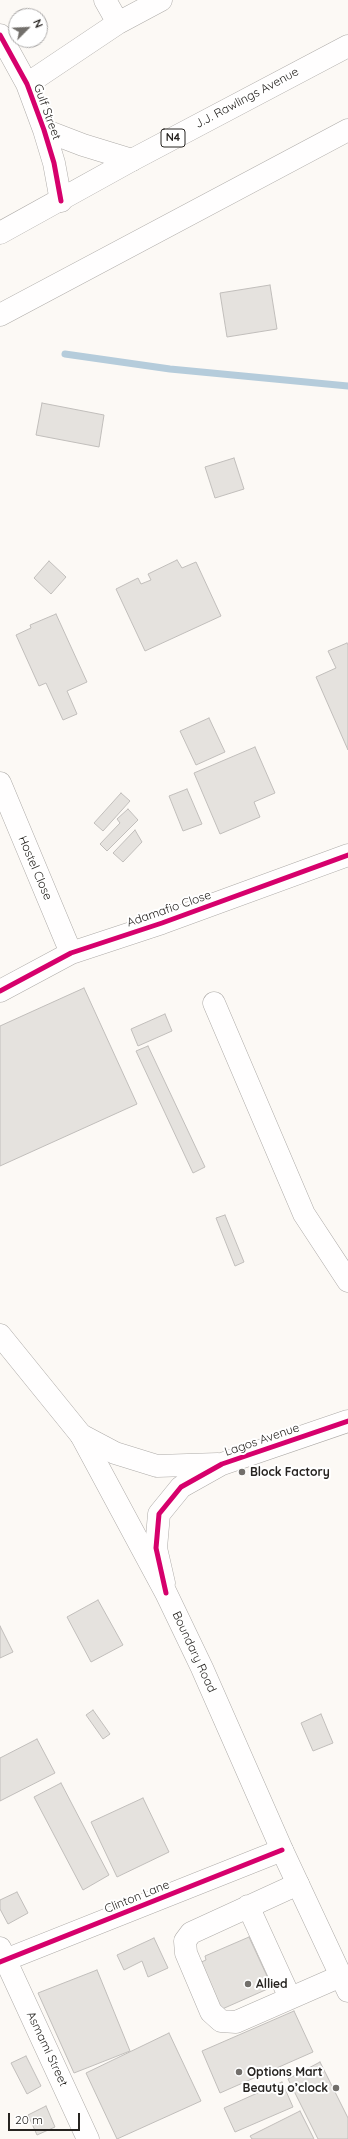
<!DOCTYPE html>
<meta charset="utf-8">
<style>
body{margin:0}
#map{position:relative;width:348px;height:2139px;overflow:hidden;background:#fcf9f5;font-family:Quicksand,sans-serif}
canvas{display:block}
.north{position:absolute;left:8px;top:8px;width:40px;height:40px;box-sizing:border-box;background:#fff;border:1px solid #a9a7a6;border-radius:50%;rotate:66deg;font-size:11px;font-weight:700;line-height:16px;text-align:center;color:#272421}
.north::after{content:'';display:block;margin:auto;width:14px;height:18px;background:#726f6b;clip-path:polygon(50% 0,100% 100%,50% 72%,0 100%)}
.scale{position:absolute;left:8px;top:2113px;width:72px;height:18px;box-sizing:border-box;border:2px solid #272421;border-top:0;padding-left:5px;font-size:12px;line-height:14px;white-space:nowrap;color:#272421;-webkit-text-stroke:3px #fff;paint-order:stroke}
</style>
<div id="map">
<canvas width="348" height="2139"></canvas>
<div class="north">N</div>
<div class="scale">20 m</div>
</div>
<script>
const context = document.querySelector('canvas').getContext('2d');
context.lineJoin = 'round';
const shape = rows => new Path2D(rows.map(r => 'M' + r).join(''));
function strokePath(path, color, width, dash) { context.strokeStyle = color; context.lineWidth = width; context.lineCap = dash ? 'butt' : 'round'; context.setLineDash(dash || []); context.stroke(path); }
function fill(path, color) { context.fillStyle = color; context.fill(path, 'evenodd'); }
function label(font, color, halo, rows, align = 'center') {
  context.font = font + ' Quicksand,sans-serif'; context.lineWidth = 4; context.setLineDash([]); context.textBaseline = 'middle'; context.strokeStyle = halo; context.fillStyle = color; for (const [text, x, y, turn = 0] of rows) {
    context.save(); context.translate(x, y); context.rotate((+turn || 0) * Math.PI / 180); context.textAlign = isNaN(turn) ? turn : align; if (halo) context.strokeText(text, 0, 0); context.fillText(text, 0, 0); context.restore();
  }
}
strokePath(shape([
 [65,354,170,369,348,386]
]), '#b5ccdb', 7);
const building = shape([
 [270,285,277,329,227,337,220,293,270,285],
 [42,403,104,415,99,447,36,435,42,403],
 [234,458,244,489,215,498,205,467,234,458],
 [177,560,182,568,196,562,221,616,145,651,116,589,138,578,141,584,151,580,148,574,177,560],
 [49,561,66,577,51,594,34,578,49,561],
 [56,614,87,682,67,691,77,714,63,720,46,683,39,686,16,635,31,628,30,625,56,614],
 [347,643,348,645,348,750,316,677,336,668,328,651,347,643],
 [209,718,225,752,196,765,180,731,209,718],
 [255,747,275,793,254,802,260,817,220,834,194,773,255,747],
 [187,789,202,824,183,831,169,796,187,789],
 [121,793,130,801,103,831,94,823,121,793],
 [128,809,138,820,107,851,100,844,120,823,117,819,128,809],
 [135,830,142,842,123,862,113,853,135,830],
 [84,988,137,1104,0,1166,0,1026,84,988],
 [165,1014,172,1031,138,1046,131,1029,165,1014],
 [148,1046,205,1167,193,1173,136,1051,148,1046],
 [225,1215,244,1262,235,1266,216,1218,225,1215],
 [98,1600,123,1645,91,1662,67,1617,98,1600],
 [0,1626,13,1652,0,1658,0,1626],
 [93,1710,110,1734,103,1739,86,1715,93,1710],
 [321,1714,333,1743,313,1751,301,1723,321,1714],
 [37,1739,55,1773,0,1801,0,1758,37,1739],
 [61,1783,109,1875,83,1890,34,1797,61,1783],
 [143,1798,169,1852,117,1877,91,1822,143,1798],
 [17,1892,28,1913,8,1924,0,1909,0,1900,17,1892],
 [249,1937,272,1987,220,2010,199,1963,206,1960,205,1956,249,1937],
 [154,1938,168,1968,148,1977,142,1961,124,1970,117,1955,154,1938],
 [97,1970,130,2051,74,2073,38,1993,97,1970],
 [294,2011,313,2052,220,2093,202,2051,294,2011],
 [169,2033,201,2101,117,2139,86,2073,169,2033],
 [26,2056,41,2086,27,2094,11,2063,26,2056],
 [320,2062,348,2118,348,2139,318,2139,288,2079,320,2062],
 [282,2082,293,2107,235,2132,224,2108,282,2082],
 [46,2106,55,2127,37,2135,28,2115,46,2106],
 [300,2111,314,2139,252,2139,250,2136,300,2111]
]);
fill(building, '#e5e2de');
strokePath(building, '#c1bebb', 1);
const minor = shape([
 [105,0,118,23],
 [0,35,27,84,44,130,54,163,61,201],
 [27,84,118,23,161,0],
 [44,130,83,145,132,160],
 [0,783,71,953],
 [0,991,71,953,162,923,348,855],
 [214,1003,304,1214,348,1281],
 [81,1435,115,1453,157,1466,218,1464],
 [164,1583,156,1548,159,1514,181,1487,222,1464,348,1421],
 [298,1884,191,1933,185,1941,186,1953,211,2012,221,2021,236,2022,341,1976],
 [248,1906,290,1998],
 [0,1948,88,2139],
 [0,1962,282,1850]
]);
const major = shape([
 [0,1335,81,1435,166,1593,202,1668,282,1850,348,1991]
]);
const highway = shape([
 [0,233,132,160,348,46],
 [0,315,348,130]
]);
strokePath(minor, '#aeaba8', 23);
strokePath(major, '#aeaba8', 23);
strokePath(highway, '#aeaba8', 23);
strokePath(minor, '#fffefe', 22);
strokePath(major, '#fffefe', 22);
strokePath(highway, '#fffefe', 22);
strokePath(shape([
 [0,35,27,84,44,130,54,163,61,201],
 [0,991,71,953,162,923,348,855],
 [166,1593,156,1548,159,1514,181,1487,222,1464,348,1421],
 [0,1962,282,1850]
]), '#d6006c', 5);
for (const [x, y, r, color] of [
 [242,1472,4,"#726f6b"],
 [248,1984,4,"#726f6b"],
 [239,2072,4,"#726f6b"],
 [336,2088,4,"#726f6b"]
]) { const dot = new Path2D(); dot.arc(x, y, r, 0, 2 * Math.PI); context.fillStyle = color; context.fill(dot); strokePath(dot, '#fff', 1.5); }
for (const [x, y, w] of [
 [173,138,24]
]) { const box = new Path2D(); box.roundRect(x - w / 2, y - 9, w, 18, 3); context.fillStyle = '#fff'; context.fill(box); strokePath(box, '#272421', 1); }
label('bold 11px', '#272421', null, [
 ["N4",173,138]
]);
label('12px', '#272421', '#fff', [
 ["J.J. Rawlings Avenue",247,98,-28],
 ["Gulf Street",47,112,70],
 ["Hostel Close",35,868,67],
 ["Adamafio Close",169,909,-19],
 ["Lagos Avenue",262,1440,-19],
 ["Boundary Road",194,1652,65],
 ["Clinton Lane",137,1897,-22],
 ["Asmami Street",47,2049,65]
]);
label('bold 12px', '#272421', '#fff', [
 ["Block Factory",250,1472],
 ["Allied",256,1984],
 ["Options Mart",247,2072],
 ["Beauty o’clock",328,2088,"right"]
], 'left');
</script>
